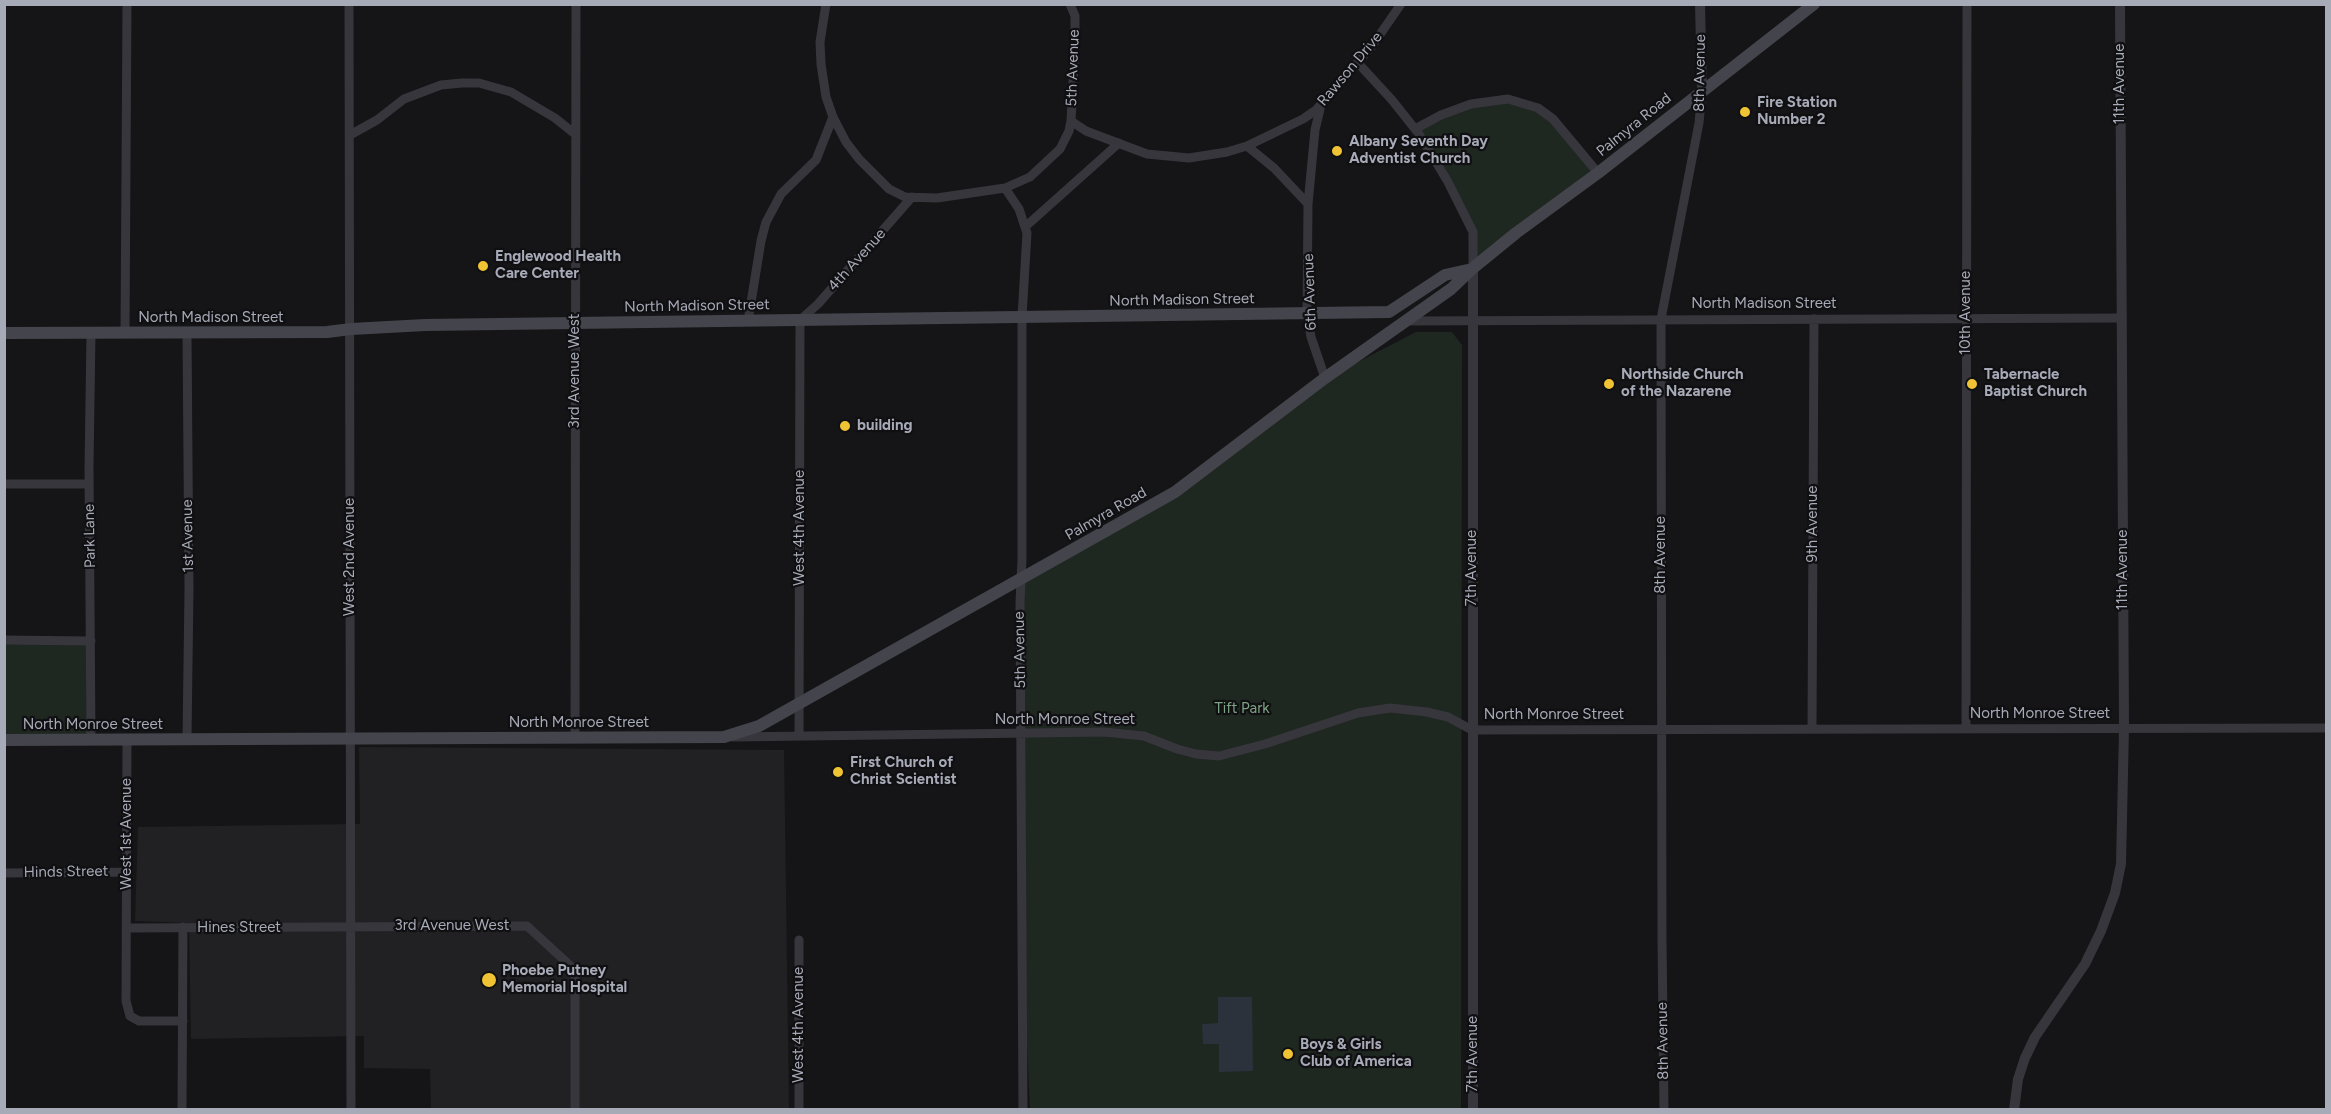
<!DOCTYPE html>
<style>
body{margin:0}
#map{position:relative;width:2331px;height:1114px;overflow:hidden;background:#151517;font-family:Figtree,sans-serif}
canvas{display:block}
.frame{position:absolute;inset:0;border:6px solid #a7aab7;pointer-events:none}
</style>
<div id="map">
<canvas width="2331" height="1114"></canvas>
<div class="frame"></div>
</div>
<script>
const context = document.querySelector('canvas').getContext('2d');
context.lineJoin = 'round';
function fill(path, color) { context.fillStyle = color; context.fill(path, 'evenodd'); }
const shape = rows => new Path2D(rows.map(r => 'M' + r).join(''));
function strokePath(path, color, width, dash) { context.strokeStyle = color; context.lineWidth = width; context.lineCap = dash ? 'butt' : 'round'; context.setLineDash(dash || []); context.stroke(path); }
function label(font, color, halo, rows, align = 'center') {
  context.font = font + ' Figtree,sans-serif'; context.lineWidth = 4.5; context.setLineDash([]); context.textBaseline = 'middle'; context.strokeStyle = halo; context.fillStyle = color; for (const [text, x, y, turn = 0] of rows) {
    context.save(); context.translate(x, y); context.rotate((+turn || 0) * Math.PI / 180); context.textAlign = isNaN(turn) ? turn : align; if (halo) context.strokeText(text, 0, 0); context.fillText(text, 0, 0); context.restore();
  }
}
fill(shape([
 [359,747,784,750,789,1109,431,1109,430,1069,364,1068,364,1036,191,1039,189,923,135,921,138,827,360,824]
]), '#212124');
fill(shape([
 [1512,102,1536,110,1552,121,1597,172,1475,267,1474,236,1416,129,1471,105],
 [1416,332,1452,332,1462,345,1461,1109,1030,1109,1024,979,1022,580,1176,493,1327,378],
 [5,641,90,642,90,739,5,740]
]), '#1f2721');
fill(shape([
 [1218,997,1252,997,1253,1071,1219,1072,1219,1044,1203,1044,1202,1024,1218,1023]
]), '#2b323b');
strokePath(shape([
 [349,4,351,1110],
 [1070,4,1075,16,1075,46,1071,121,1086,131,1147,154,1189,158,1227,152,1247,146,1303,119,1316,110,1372,46,1401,4],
 [1358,63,1392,100,1419,134,1448,182,1473,232,1473,268],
 [833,117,846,142,859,159,889,189,905,197,937,198,1005,188,1030,177,1060,149,1069,131,1071,121],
 [1415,129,1441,115,1471,104,1508,99,1538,108,1553,119,1598,173],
 [350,135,377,120,404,99,441,85,462,83,479,83,511,92,555,118,575,134],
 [1247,146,1274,168,1308,204,1307,313,1311,337,1325,378],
 [1005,188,1019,209,1027,233,1022,317,1022,559,1020,602,1023,1110],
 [1308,204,1315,130,1321,105],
 [1025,227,1119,143],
 [748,321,761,241,766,222,781,194,816,160,833,117,826,97,821,64,820,42,826,4],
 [1407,321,2122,318],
 [91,333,89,467,91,740],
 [125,333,127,4],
 [4,484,89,484],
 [4,640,91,641],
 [1812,729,1814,319],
 [1966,729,1967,4],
 [799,736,800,320,818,304,912,197],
 [733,737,1104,732,1144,736,1177,749,1196,754,1219,756,1265,744,1358,713,1390,708,1427,712,1448,717,1472,730,2326,728],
 [575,738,576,4],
 [187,739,189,589,187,333],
 [127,740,126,1001,130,1016,139,1021,183,1021],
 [4,873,127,872],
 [127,928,527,926,575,970,575,1110],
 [182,1110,183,927],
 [799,1110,799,940],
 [1664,1110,1662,939,1661,319,1699,123,1702,90]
]), '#36363c', 9);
strokePath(shape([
 [1700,4,1702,90],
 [1473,1110,1473,268],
 [2014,1110,2018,1079,2025,1058,2035,1037,2085,964,2101,931,2115,893,2121,864,2124,728,2120,4]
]), '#36363c', 10);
strokePath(shape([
 [4,333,327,332,351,329,425,325,1389,312,1445,275,1472,269],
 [4,740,724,737,759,726,1175,492,1325,378,1451,289,1473,268,1516,233,1598,173,1814,4]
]), '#44454c', 12);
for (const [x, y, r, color] of [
 [1745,112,6,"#f0c334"],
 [1337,151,6,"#f0c334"],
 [483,266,6,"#f0c334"],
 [1609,384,6,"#f0c334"],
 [1972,384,6,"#f0c334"],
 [845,426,6,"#f0c334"],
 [838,772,6,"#f0c334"],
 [489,980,8,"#f0c334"],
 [1288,1054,6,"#f0c334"]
]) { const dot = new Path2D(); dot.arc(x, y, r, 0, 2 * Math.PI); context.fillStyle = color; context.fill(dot); strokePath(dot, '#101012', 2); }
label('15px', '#a7aab7', '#101012', [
 ["5th Avenue",1073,68,-88],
 ["Rawson Drive",1350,69,-50],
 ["8th Avenue",1700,73,-89],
 ["11th Avenue",2120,84,-90],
 ["Palmyra Road",1634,125,-39],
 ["4th Avenue",857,260,-48],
 ["6th Avenue",1310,292,-92],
 ["North Madison Street",1182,300,-1],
 ["North Madison Street",1764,304],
 ["North Madison Street",697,306,-1],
 ["10th Avenue",1966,313,-90],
 ["North Madison Street",211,318],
 ["3rd Avenue West",575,371,-90],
 ["Palmyra Road",1106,514,-30],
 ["9th Avenue",1813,524,-90],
 ["West 4th Avenue",800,528,-90],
 ["Park Lane",90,536,-91],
 ["1st Avenue",188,536,-91],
 ["8th Avenue",1661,555,-90],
 ["West 2nd Avenue",350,557,-90],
 ["7th Avenue",1472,568,-90],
 ["11th Avenue",2123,570,-90],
 ["5th Avenue",1020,650,-91],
 ["North Monroe Street",2040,714],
 ["North Monroe Street",1554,715],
 ["North Monroe Street",1065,720],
 ["North Monroe Street",579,723],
 ["North Monroe Street",93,725],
 ["West 1st Avenue",127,834,-90],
 ["Hinds Street",66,872,-1],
 ["3rd Avenue West",452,926],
 ["Hines Street",239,928],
 ["West 4th Avenue",799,1025,-90],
 ["8th Avenue",1663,1041,-91],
 ["7th Avenue",1473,1054,-90]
]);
label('bold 15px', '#a7aab7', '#101012', [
 ["Fire Station",1757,103],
 ["Number 2",1757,120],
 ["Albany Seventh Day",1349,142],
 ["Adventist Church",1349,159],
 ["Englewood Health",495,257],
 ["Care Center",495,274],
 ["Northside Church",1621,375],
 ["of the Nazarene",1621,392],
 ["Tabernacle",1984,375],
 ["Baptist Church",1984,392],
 ["building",857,426],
 ["First Church of",850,763],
 ["Christ Scientist",850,780],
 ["Phoebe Putney",502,971],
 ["Memorial Hospital",502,988],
 ["Boys & Girls",1300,1045],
 ["Club of America",1300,1062]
], 'left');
label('15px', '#7ea284', '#101012', [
 ["Tift Park",1242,709]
]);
</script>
